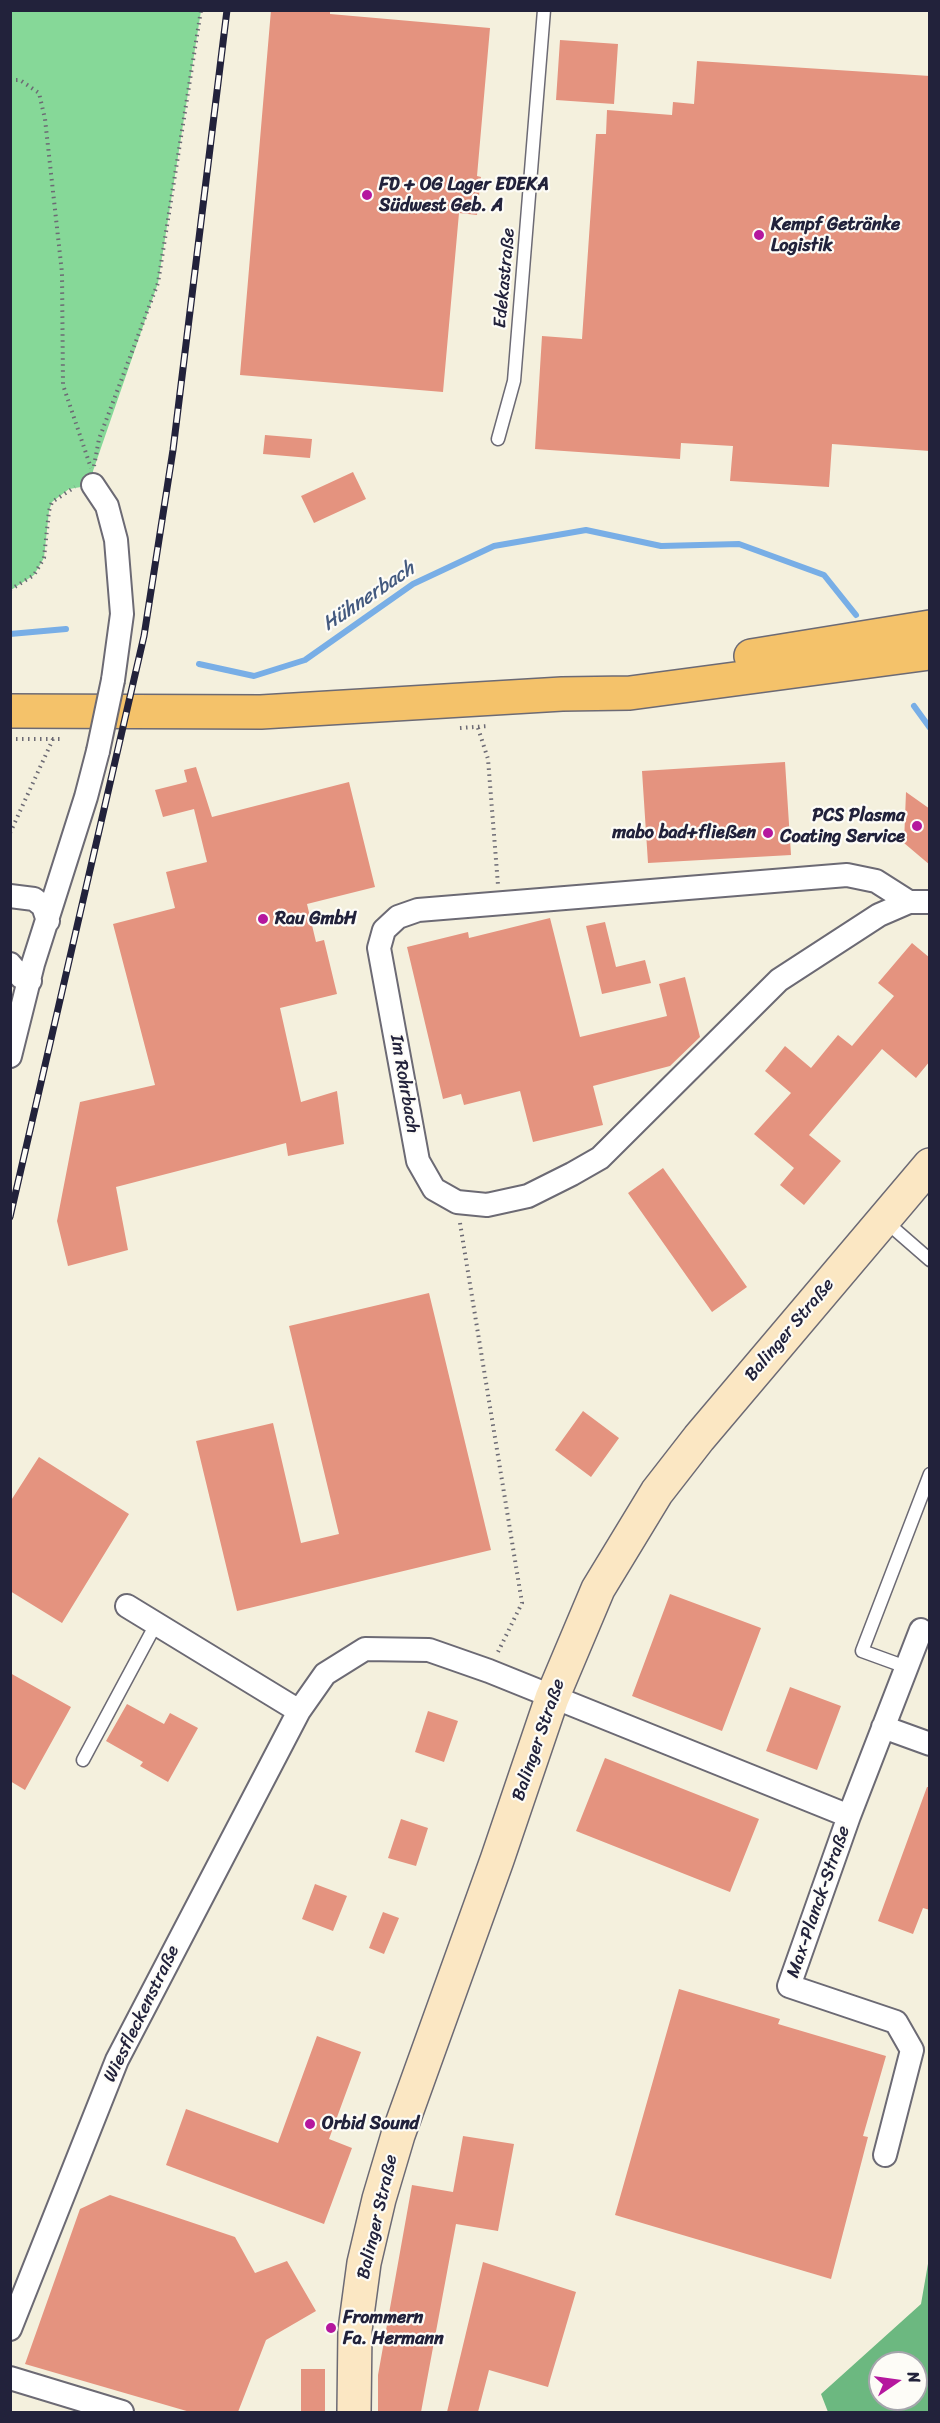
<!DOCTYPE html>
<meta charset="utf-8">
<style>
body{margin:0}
#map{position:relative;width:940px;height:2423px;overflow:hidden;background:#f4f0dd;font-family:Sriracha,sans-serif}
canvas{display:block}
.frame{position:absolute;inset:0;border:12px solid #22223b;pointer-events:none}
.north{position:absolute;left:868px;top:2351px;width:60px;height:60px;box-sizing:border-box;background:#fdfcf7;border:2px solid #a5a5ac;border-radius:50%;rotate:77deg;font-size:16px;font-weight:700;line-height:24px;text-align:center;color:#22223b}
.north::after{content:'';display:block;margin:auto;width:21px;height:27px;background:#b5179e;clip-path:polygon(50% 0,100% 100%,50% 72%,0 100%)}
</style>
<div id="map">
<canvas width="940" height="2423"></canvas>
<div class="frame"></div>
<div class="north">N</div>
</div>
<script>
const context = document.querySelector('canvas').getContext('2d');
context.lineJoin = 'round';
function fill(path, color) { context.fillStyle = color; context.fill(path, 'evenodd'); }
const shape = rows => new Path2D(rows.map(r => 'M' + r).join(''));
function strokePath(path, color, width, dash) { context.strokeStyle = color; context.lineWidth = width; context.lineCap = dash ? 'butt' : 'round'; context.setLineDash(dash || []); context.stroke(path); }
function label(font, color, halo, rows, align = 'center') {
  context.font = font + ' Sriracha,sans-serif'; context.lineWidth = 4.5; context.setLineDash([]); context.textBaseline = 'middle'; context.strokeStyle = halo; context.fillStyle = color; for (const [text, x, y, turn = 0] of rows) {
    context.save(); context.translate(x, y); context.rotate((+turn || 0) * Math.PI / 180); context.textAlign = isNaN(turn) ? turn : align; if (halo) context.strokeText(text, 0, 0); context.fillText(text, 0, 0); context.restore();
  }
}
fill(shape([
 [11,11,201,11,158,283,93,471,93,485,69,489,52,502,49,511,44,558,34,575,11,590]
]), '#86d898');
fill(shape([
 [929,2258,929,2412,828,2412,821,2394,921,2304],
 [880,2363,916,2363,916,2399,880,2399]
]), '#6cb880');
strokePath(shape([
 [10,634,66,629],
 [199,664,254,676,305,660,413,584,494,546,586,530,661,546,739,544,824,575,856,615],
 [914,706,930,728]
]), '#78aee6', 6);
fill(shape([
 [271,10,330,10,330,14,490,28,477,176,481,177,477,215,459,213,443,392,240,375],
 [560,40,618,44,614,104,556,100],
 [697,61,930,76,930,451,832,444,829,487,730,481,733,446,681,443,680,459,535,449,542,336,582,339,596,134,606,134,607,110,672,115,673,102,694,104],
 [265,435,312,439,310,458,263,454],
 [353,472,366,499,314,523,301,496],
 [785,762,791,855,648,863,642,771],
 [196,767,212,817,349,782,375,887,307,904,316,942,324,940,337,994,280,1008,301,1102,337,1091,344,1144,288,1156,286,1143,116,1187,128,1250,68,1266,57,1221,80,1102,155,1085,113,924,175,908,166,872,207,862,194,809,163,817,155,790,187,782,184,770],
 [906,792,930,809,930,865,904,843],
 [550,918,580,1037,667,1016,659,984,685,977,700,1037,670,1066,593,1086,603,1125,533,1142,520,1091,464,1105,461,1094,443,1099,407,947,468,932,469,938],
 [605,922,616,967,645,960,651,983,602,994,586,926],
 [912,943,930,958,930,1061,916,1078,882,1049,809,1135,841,1161,804,1205,780,1185,794,1168,754,1134,791,1093,765,1071,785,1046,811,1068,838,1035,852,1046,894,996,878,983],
 [663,1168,747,1287,712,1312,628,1193],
 [429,1293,491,1550,237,1611,196,1441,273,1423,301,1543,339,1534,289,1326],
 [583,1411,619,1438,591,1477,555,1450],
 [39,1457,129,1514,62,1623,10,1591,10,1502],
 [670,1594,761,1628,722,1731,632,1696],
 [10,1673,71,1707,25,1790,10,1781],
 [790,1687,841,1706,817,1770,766,1751],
 [127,1704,164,1724,170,1713,198,1728,168,1782,140,1766,143,1762,106,1741],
 [428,1711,458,1721,444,1762,415,1752],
 [605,1758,759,1819,730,1892,576,1831],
 [927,1787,930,1787,930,1910,923,1908,913,1934,878,1921],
 [401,1819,428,1828,416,1866,388,1858],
 [315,1884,347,1896,333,1931,302,1919],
 [383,1912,399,1918,384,1954,369,1948],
 [679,1989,780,2019,778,2024,886,2056,863,2136,868,2137,831,2279,615,2215],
 [317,2036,361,2052,329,2139,352,2148,324,2224,166,2165,186,2109,278,2143],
 [463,2136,514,2144,498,2231,456,2224,421,2412,378,2412,378,2375,412,2185,453,2192],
 [110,2195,235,2237,255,2273,287,2261,316,2311,266,2340,238,2412,190,2412,25,2364,80,2209],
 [483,2262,576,2292,548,2387,489,2370,478,2412,447,2412],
 [301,2369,325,2369,325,2411,301,2411]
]), '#e4937f');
const lane = shape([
 [498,439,514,381,544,10],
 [884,1220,930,1260],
 [906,1667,862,1651,930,1474],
 [83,1760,156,1624]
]);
const street = shape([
 [93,485,107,506,116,540,122,614,113,680],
 [10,896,34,899,43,906,48,921],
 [909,902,876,881,847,875,418,910,398,917,384,930,379,948,418,1161,434,1189,457,1202,487,1205,528,1196,572,1174,600,1158,779,980,879,915,909,902,930,902],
 [10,964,21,977,30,981],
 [10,1056,33,964,86,797,98,751],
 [127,1606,299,1711],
 [883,1727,930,1744],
 [849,1816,789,1986,896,2022,912,2050,885,2155],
 [10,2329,117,2060,299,1711,325,1674,365,1649,429,1650,489,1671,849,1816,921,1630],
 [10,2378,122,2412]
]);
const secondary = shape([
 [354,2412,355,2330,364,2263,379,2199,398,2135,497,1860,552,1698,598,1589,657,1492,699,1438,930,1165]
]);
const highway = shape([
 [751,656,930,627],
 [10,711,261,712,562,694,630,693,930,653]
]);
strokePath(lane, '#6c6a74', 15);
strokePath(street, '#6c6a74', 26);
strokePath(secondary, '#6c6a74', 36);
strokePath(highway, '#6c6a74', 36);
strokePath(shape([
 [10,80,20,80,39,93,45,119,62,273,63,385,91,468],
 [94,466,99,439,158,283,201,10],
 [10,590,34,575,44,558,49,511,52,502,75,487],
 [460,728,489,726],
 [478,728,488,759,498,885],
 [10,739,60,739],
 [10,833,53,739],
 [460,1223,522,1603,497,1654]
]), '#6c6a74', 4, [1.5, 4.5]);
strokePath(lane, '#fff', 12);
strokePath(street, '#fff', 22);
strokePath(secondary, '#fbe7c3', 33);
strokePath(highway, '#f4c26a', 33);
const rail = shape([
 [10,1217,144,636,173,450,227,10]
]);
strokePath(rail, '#22223b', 7);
strokePath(rail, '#fdfcf7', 4.5, [14]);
const streetBridge = shape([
 [98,751,113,680]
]);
strokePath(streetBridge, '#6c6a74', 26, []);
strokePath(streetBridge, '#fff', 22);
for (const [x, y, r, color] of [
 [367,195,6,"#b5179e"],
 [759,235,6,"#b5179e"],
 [917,826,6,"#b5179e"],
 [768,833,6,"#b5179e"],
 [263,919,6,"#b5179e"],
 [310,2124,6,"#b5179e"],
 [331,2328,6,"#b5179e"]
]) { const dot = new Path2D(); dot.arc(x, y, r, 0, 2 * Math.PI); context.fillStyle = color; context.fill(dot); strokePath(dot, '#fdfcf7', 2); }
label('bold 18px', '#22223b', '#fdfcf7', [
 ["FD + OG Lager EDEKA",379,185],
 ["Südwest Geb. A",379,206],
 ["Kempf Getränke",771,225],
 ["Logistik",771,246],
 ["PCS Plasma",905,816,"right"],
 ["Coating Service",905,837,"right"],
 ["mabo bad+fließen",756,833,"right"],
 ["Rau GmbH",275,919],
 ["Orbid Sound",322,2124],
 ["Frommern",343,2318],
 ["Fa. Hermann",343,2339]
], 'left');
label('18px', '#22223b', '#fdfcf7', [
 ["Edekastraße",505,278,-85],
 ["Im Rohrbach",404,1084,80],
 ["Balinger Straße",790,1330,-50],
 ["Balinger Straße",539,1740,-71],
 ["Max-Planck-Straße",819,1902,-71],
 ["Wiesfleckenstraße",142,2014,-64],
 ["Balinger Straße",378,2217,-77]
]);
label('italic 20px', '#445a7f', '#fdfcf7', [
 ["Hühnerbach",369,597,-34]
]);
</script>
